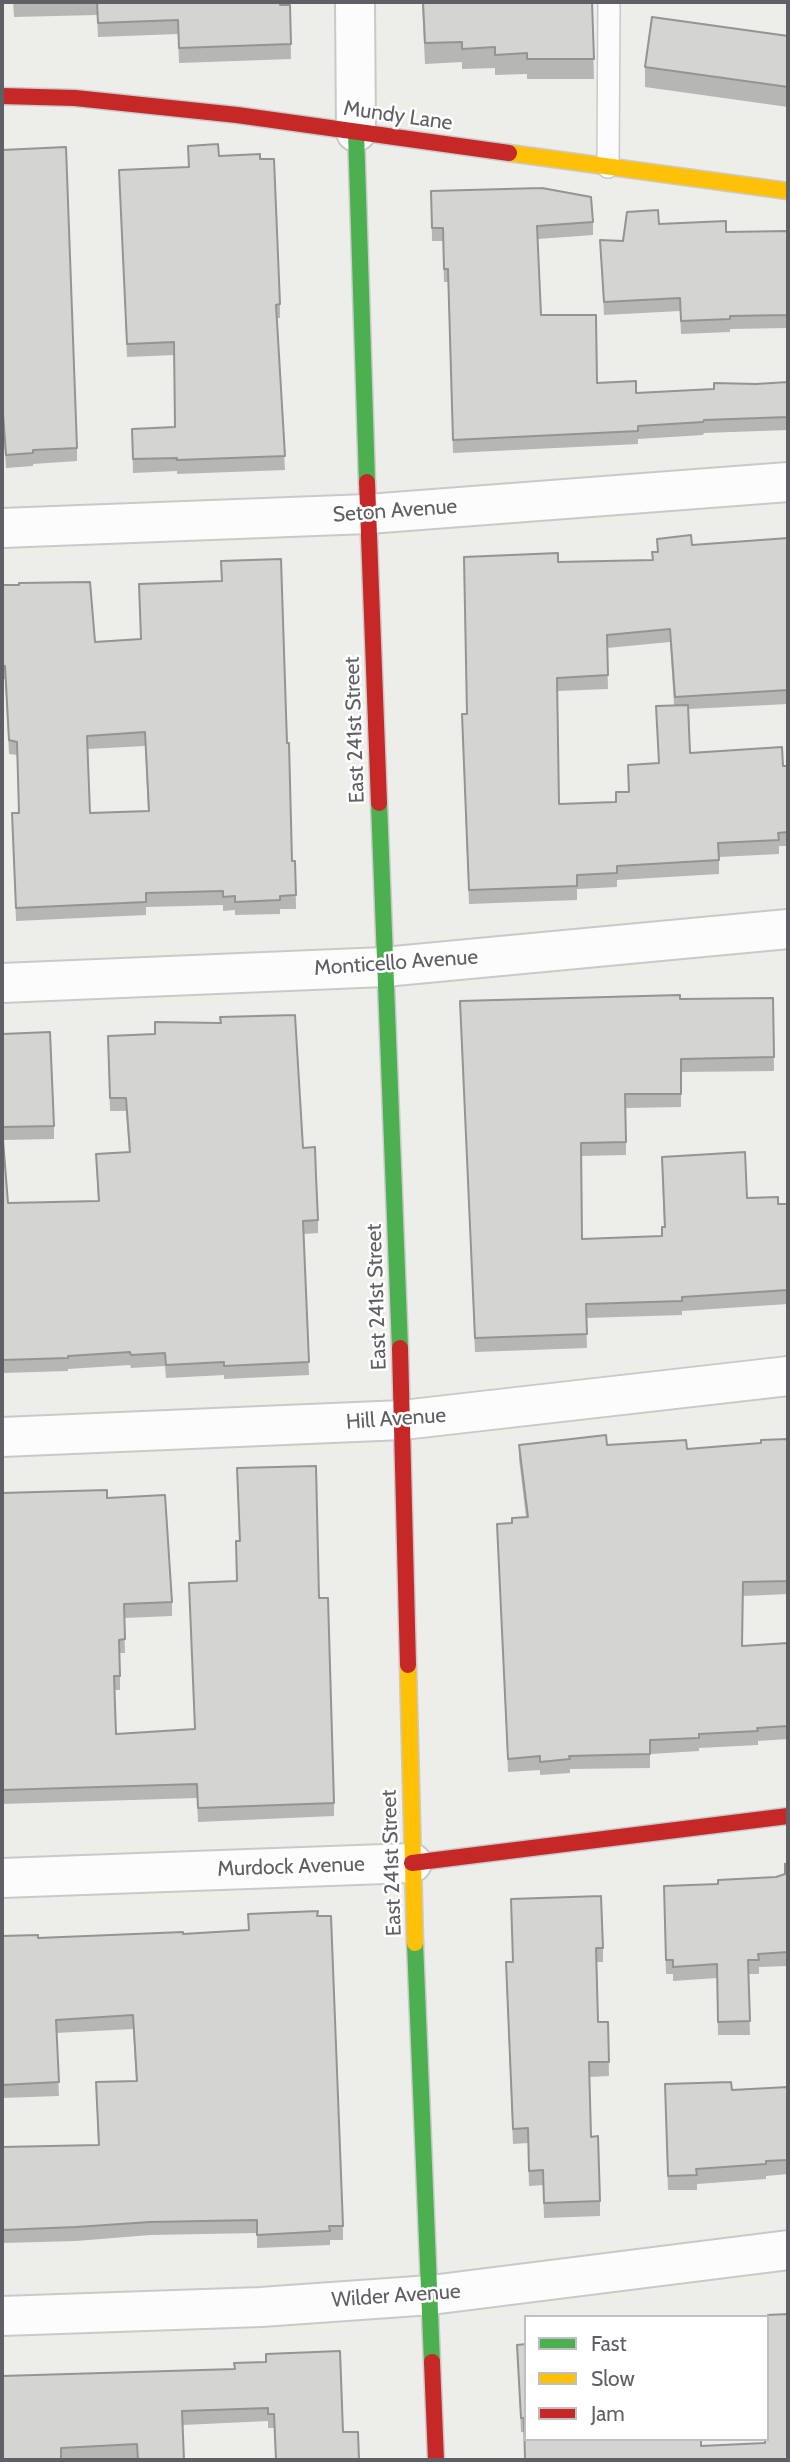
<!DOCTYPE html>
<style>
body{margin:0}
#map{position:relative;width:790px;height:2462px;overflow:hidden;background:#edede9;font-family:Cabin,sans-serif}
canvas{display:block}
.frame{position:absolute;inset:0;border:4px solid #5e6066;pointer-events:none}
.legend{position:absolute;left:524px;top:2315px;width:245px;height:126px;box-sizing:border-box;background:#fff;border:2px solid #bfbfc2;margin:0;padding:9px 12px;list-style:none;font-size:21px;color:#5e6066}
.legend li{display:flex;align-items:center;gap:14px;height:35px}
.legend b{width:35px;border:2px solid #bfbfc2}
</style>
<div id="map">
<canvas width="790" height="2462"></canvas>
<div class="frame"></div>
<ul class="legend">
<li><b style="height:9px;background:#4caf50"></b>Fast</li>
<li><b style="height:9px;background:#ffc107"></b>Slow</li>
<li><b style="height:9px;background:#c62828"></b>Jam</li>
</ul>
</div>
<script>
const context = document.querySelector('canvas').getContext('2d');
context.lineJoin = 'round';
const shape = rows => new Path2D(rows.map(r => 'M' + r).join(''));
function strokePath(path, color, width, dash) { context.strokeStyle = color; context.lineWidth = width; context.lineCap = dash ? 'butt' : 'round'; context.setLineDash(dash || []); context.stroke(path); }
function fill(path, color) { context.fillStyle = color; context.fill(path, 'evenodd'); }
function label(font, color, halo, rows, align = 'center') {
  context.font = font + ' Cabin,sans-serif'; context.lineWidth = 5; context.setLineDash([]); context.textBaseline = 'middle'; context.strokeStyle = halo; context.fillStyle = color; for (const [text, x, y, turn = 0] of rows) {
    context.save(); context.translate(x, y); context.rotate((+turn || 0) * Math.PI / 180); context.textAlign = isNaN(turn) ? turn : align; if (halo) context.strokeText(text, 0, 0); context.fillText(text, 0, 0); context.restore();
  }
}
const lane = shape([
 [608,167,609,2]
]);
const street = shape([
 [355,2,356,132],
 [2,528,368,514,788,482],
 [2,983,384,967,788,929],
 [2,1437,403,1420,788,1376],
 [2,1878,412,1863],
 [2,2316,261,2307,431,2295,788,2250]
]);
const fast = shape([
 [356,132,367,482],
 [379,803,400,1348],
 [415,1943,432,2362]
]);
const slow = shape([
 [509,153,788,191],
 [408,1665,415,1943]
]);
const jam = shape([
 [2,96,75,98,237,115,509,153],
 [367,482,379,803],
 [400,1348,408,1665],
 [412,1863,788,1816],
 [432,2362,436,2460]
]);
strokePath(lane, '#c9c9c9', 24);
strokePath(street, '#c9c9c9', 42);
strokePath(fast, '#cacbcb', 19);
strokePath(slow, '#cacbcb', 19);
strokePath(jam, '#cacbcb', 19);
strokePath(lane, '#fcfcfc', 21);
strokePath(street, '#fcfcfc', 38);
strokePath(fast, '#4caf50', 16);
strokePath(slow, '#ffc107', 16);
strokePath(jam, '#c62828', 16);
fill(shape([
 [13,2,280,2,280,5,290,5,291,59,179,63,178,34,98,37,97,15,14,17],
 [422,2,592,2,594,79,527,79,527,74,495,75,495,68,462,69,462,62,425,64],
 [788,36,788,107,645,87,645,67],
 [188,146,219,156,280,304,280,318,276,318,285,470,177,474,177,471,133,473,132,429,175,427,174,355,127,357,119,170,188,167],
 [2,150,77,448,77,461,33,464,33,466,6,468,3,426,2,426],
 [431,191,593,222,593,235,538,239,541,315,597,383,636,393,714,389,756,384,788,382,788,430,704,433,703,435,638,439,638,444,453,453,448,282,444,282,443,241,432,241],
 [659,224,726,232,788,231,788,328,730,329,730,332,681,334,680,311,604,315,600,240,623,241],
 [788,538,788,704,689,709,690,753,788,766,788,846,779,846,779,854,719,857,719,874,617,880,617,887,577,889,577,900,469,904,462,728,467,714,558,562,652,560,652,552,657,552,657,539,692,545],
 [670,642,674,705,658,764,628,765,629,792,616,802,559,804,557,691,608,689,607,648],
 [221,561,287,743,292,861,295,861,296,909,280,909,280,914,235,915,235,910,223,911,223,905,146,907,146,915,16,921,12,813,19,813,17,755,9,754,5,679,2,679,2,585,95,642,141,639,139,584,221,581],
 [145,746,148,811,90,813,88,749],
 [773,998,774,1071,681,1072,681,1107,626,1108,626,1155,581,1156,582,1239,662,1236,664,1227,662,1170,747,1198,778,1204,788,1204,788,1304,682,1311,682,1315,586,1318,587,1348,475,1352,460,1001],
 [2,1034,54,1126,54,1139,3,1140,8,1203,98,1201,96,1154,129,1152,126,1111,110,1111,108,1049,303,1148,318,1220,318,1233,304,1234,309,1375,224,1379,224,1375,166,1378,165,1366,131,1368,130,1365,68,1369,68,1371,2,1373],
 [788,1439,788,1594,743,1596,742,1646,788,1643,788,1739,758,1741,758,1745,699,1748,699,1751,650,1754,650,1768,570,1769,570,1773,540,1775,540,1770,508,1772,497,1524,512,1523,512,1518,526,1517,519,1459,519,1445,607,1445,687,1449,761,1443],
 [237,1468,319,1598,334,1803,334,1816,198,1822,197,1798,2,1804,2,1493,107,1498,172,1602,172,1616,124,1618,125,1653,120,1653,120,1690,114,1690,116,1734,195,1729,189,1583,236,1581,239,1541],
 [788,1863,788,1966,759,1967,759,1974,748,1974,750,2035,718,2035,717,1978,673,1981,673,1974,666,1974,664,1900,718,1884,776,1877,785,1874],
 [511,1913,603,1948,603,1962,597,1962,598,2022,608,2022,609,2076,589,2077,591,2137,600,2201,600,2216,544,2218,543,2185,529,2186,528,2143,513,2144,506,1976,506,1962,513,1962],
 [248,1914,343,2226,343,2240,330,2240,330,2245,257,2248,257,2233,150,2235,76,2241,2,2243,2,2147,98,2145,96,2082,136,2081,133,2029,56,2033,59,2096,2,2098,2,1936,38,1938,183,1934,248,1930],
 [788,2087,788,2174,766,2176,766,2179,697,2184,697,2190,668,2190,665,2098,732,2090],
 [517,2345,701,2446,788,2460,525,2460,524,2432,521,2432],
 [234,2369,343,2432,359,2460,276,2460,274,2428,268,2428,268,2421,183,2425,137,2458,95,2460,2,2460]
]), '#b6b6b5');
const building = shape([
 [97,2,280,2,280,5,290,5,291,44,179,48,178,20,98,23,97,2],
 [423,2,592,2,594,59,527,59,527,53,495,55,495,47,462,49,462,42,425,43,423,2],
 [652,17,788,36,788,87,645,67,652,17],
 [218,144,219,156,260,154,260,159,274,159,280,304,276,305,285,456,177,460,177,458,133,459,132,429,175,427,174,342,127,344,119,170,189,167,188,146,218,144],
 [66,147,77,448,33,450,33,453,6,455,3,413,2,413,2,150,66,147],
 [542,188,591,197,593,222,537,226,541,315,596,315,597,383,636,381,636,393,714,389,714,383,756,384,788,382,788,417,704,420,703,422,638,426,638,431,453,440,448,269,444,269,443,228,432,228,431,191,542,188],
 [658,210,659,224,726,221,726,232,788,231,788,315,730,316,730,319,681,321,680,298,604,302,600,240,623,241,627,212,658,210],
 [691,535,692,545,788,538,788,690,675,697,670,629,607,635,608,675,557,678,559,804,616,802,616,792,629,792,628,765,659,763,656,706,688,705,690,753,782,747,783,766,788,766,788,832,778,833,779,840,718,843,719,860,617,866,617,873,577,875,577,886,469,890,462,714,467,714,464,557,558,553,558,562,653,560,652,552,658,552,657,539,691,535],
 [281,559,287,743,289,743,292,861,295,861,296,895,280,896,280,900,235,902,235,896,223,897,223,891,146,893,146,902,16,908,12,813,19,813,17,742,9,740,5,666,2,666,2,585,19,585,19,583,90,582,95,642,141,639,139,584,222,581,221,561,281,559],
 [145,732,149,811,90,813,87,736,145,732],
 [680,995,680,999,773,998,774,1057,681,1059,681,1094,625,1094,626,1142,581,1143,582,1239,662,1236,662,1227,665,1227,662,1157,745,1152,747,1198,778,1197,778,1204,788,1204,788,1290,682,1297,682,1301,586,1304,587,1334,475,1338,460,1001,680,995],
 [295,1015,303,1148,315,1147,316,1176,318,1220,303,1221,309,1362,224,1366,224,1362,166,1365,165,1353,131,1355,130,1352,68,1356,68,1358,2,1360,2,1034,50,1032,54,1126,2,1127,8,1203,99,1201,96,1154,130,1152,126,1098,110,1098,108,1036,155,1034,155,1022,221,1023,220,1017,295,1015],
 [606,1435,607,1445,686,1440,687,1449,761,1443,761,1440,788,1439,788,1581,743,1582,742,1646,788,1643,788,1726,757,1728,758,1731,699,1734,699,1738,650,1740,650,1754,569,1756,570,1759,540,1762,540,1756,508,1759,497,1524,512,1523,512,1518,528,1517,519,1445,606,1435],
 [316,1466,319,1598,328,1598,334,1803,198,1808,197,1784,2,1790,2,1493,107,1490,107,1498,165,1495,172,1602,124,1604,125,1639,119,1640,120,1676,114,1676,116,1734,195,1729,189,1583,237,1581,236,1541,240,1541,237,1468,316,1466],
 [788,1863,788,1952,758,1954,759,1960,748,1960,750,2021,718,2022,717,1964,673,1967,673,1960,666,1960,664,1886,718,1884,718,1880,776,1877,785,1874,785,1864,788,1863],
 [601,1896,603,1948,596,1948,598,2022,608,2022,609,2062,589,2062,591,2137,598,2136,600,2201,544,2203,543,2170,529,2171,528,2128,513,2129,506,1962,513,1962,511,1899,601,1896],
 [318,1911,317,1916,331,1916,343,2226,329,2226,330,2231,257,2235,257,2220,150,2222,76,2227,2,2230,2,2147,99,2145,96,2082,137,2081,133,2015,56,2020,59,2082,2,2085,2,1936,38,1935,38,1938,183,1932,183,1934,249,1930,248,1914,318,1911],
 [731,2082,732,2090,788,2087,788,2160,766,2161,766,2164,696,2169,697,2175,668,2176,665,2084,731,2082],
 [788,2314,788,2460,525,2460,524,2418,521,2418,517,2345,526,2344,526,2439,701,2439,701,2446,765,2443,765,2439,767,2439,768,2315,788,2314],
 [340,2351,343,2432,358,2432,359,2460,276,2460,274,2414,268,2414,268,2408,182,2411,184,2460,138,2460,137,2444,61,2448,61,2460,2,2460,2,2376,235,2369,234,2363,266,2362,266,2354,340,2351]
]);
fill(building, '#d4d4d2');
strokePath(building, '#949493', 2);
label('21px', '#5e6066', '#fff', [
 ["Mundy Lane",398,116,8],
 ["Seton Avenue",395,511,-4],
 ["East 241st Street",355,730,-92],
 ["Monticello Avenue",396,963,-4],
 ["East 241st Street",377,1297,-92],
 ["Hill Avenue",396,1419,-4],
 ["East 241st Street",392,1863,-92],
 ["Murdock Avenue",291,1867,-2],
 ["Wilder Avenue",396,2296,-4]
]);
</script>
